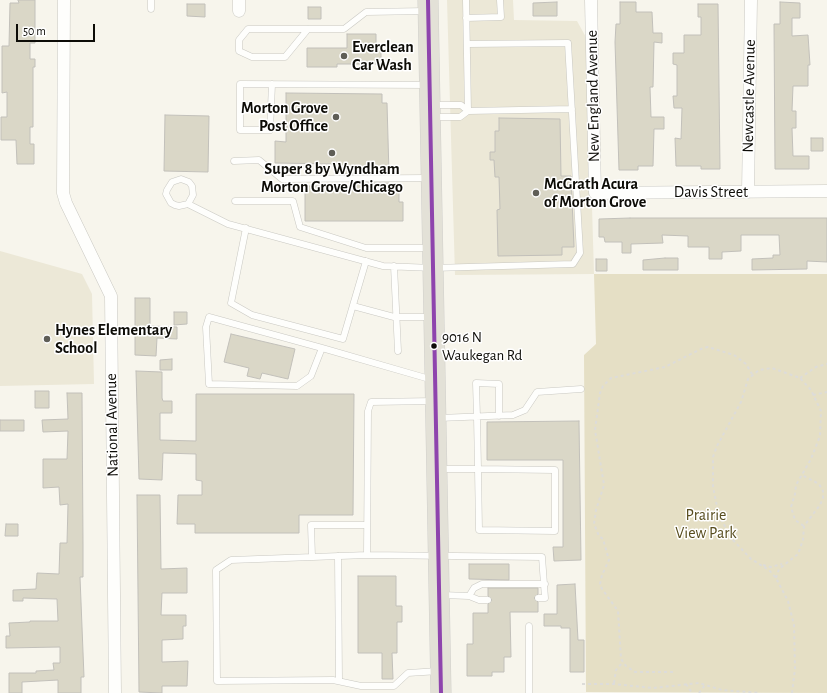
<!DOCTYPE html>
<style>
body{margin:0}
#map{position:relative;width:827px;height:693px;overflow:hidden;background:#f7f5ec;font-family:"Alegreya Sans",sans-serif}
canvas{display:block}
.scale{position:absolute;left:16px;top:24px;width:79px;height:18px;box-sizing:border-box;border:2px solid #0d0c07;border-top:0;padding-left:5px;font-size:12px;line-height:14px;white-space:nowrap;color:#0d0c07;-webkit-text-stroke:3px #fff;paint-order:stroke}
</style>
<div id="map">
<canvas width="827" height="693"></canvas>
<div class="scale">50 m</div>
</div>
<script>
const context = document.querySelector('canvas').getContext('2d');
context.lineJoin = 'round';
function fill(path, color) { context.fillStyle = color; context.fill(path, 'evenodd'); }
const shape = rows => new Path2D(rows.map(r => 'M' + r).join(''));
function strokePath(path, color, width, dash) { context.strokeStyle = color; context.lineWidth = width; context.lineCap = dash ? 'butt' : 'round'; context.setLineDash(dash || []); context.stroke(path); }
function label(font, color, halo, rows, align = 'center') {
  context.font = font + ' "Alegreya Sans",sans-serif'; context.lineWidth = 3; context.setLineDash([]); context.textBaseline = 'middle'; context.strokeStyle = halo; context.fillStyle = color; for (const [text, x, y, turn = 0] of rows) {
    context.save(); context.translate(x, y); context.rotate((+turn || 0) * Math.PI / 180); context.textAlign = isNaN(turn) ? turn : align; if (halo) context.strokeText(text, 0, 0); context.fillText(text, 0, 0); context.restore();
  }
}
fill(shape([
 [447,0,513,0,514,20,577,21,587,39,594,274,455,275],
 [0,251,82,274,92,294,94,384,0,386]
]), '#ece8d7');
fill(shape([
 [594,274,827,274,827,693,586,692,584,355,596,344]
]), '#e5dfc5');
const building = shape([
 [18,0,35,0,35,43,30,43,30,59,35,59,35,67,33,67,33,127,30,127,30,144,34,144,34,164,17,164,16,140,1,140,1,117,7,117,7,92,2,93,2,46,9,46,10,3,19,3,18,0],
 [557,2,557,16,533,16,533,3,557,2],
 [620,2,636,2,636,12,652,12,653,33,662,33,662,43,654,42,653,87,650,87,651,117,664,117,664,129,654,129,653,166,638,166,638,170,619,170,615,42,616,24,620,24,620,2],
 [780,2,800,3,800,18,792,18,792,36,808,35,810,65,808,65,808,86,793,86,792,111,796,111,796,128,792,128,793,156,809,156,809,169,775,169,774,24,780,24,780,2],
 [187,4,205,4,205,17,187,16,187,4],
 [698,4,718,4,720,169,701,169,701,166,676,166,675,138,681,139,682,108,674,108,673,96,677,96,677,65,673,64,673,53,684,53,684,35,701,35,701,17,698,17,698,4],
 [308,7,321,7,321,19,308,19,308,7],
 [347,34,376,34,376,48,381,48,381,64,337,64,337,67,307,67,307,48,347,48,347,34],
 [286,93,382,94,382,103,387,103,389,174,343,174,333,164,275,163,275,141,286,142,286,93],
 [165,115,209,116,208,172,164,171,165,115],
 [499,118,560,119,561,176,571,176,574,247,562,247,562,255,498,256,497,210,500,209,499,177,495,177,494,160,490,160,490,152,495,152,495,131,499,131,499,118],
 [811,138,823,138,823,151,811,151,811,138],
 [352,183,389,183,389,186,399,187,399,202,403,202,403,221,305,221,305,186,355,186,352,183],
 [630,218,827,218,827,262,807,261,807,269,752,270,752,259,773,258,773,255,780,255,779,235,741,235,741,251,722,252,722,259,709,259,709,247,688,247,688,236,662,235,663,243,631,244,631,253,622,253,622,242,605,242,604,237,599,237,599,219,630,218],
 [665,258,678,258,678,270,643,270,643,260,665,258],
 [596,259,607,259,607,271,596,271,596,259],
 [135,298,150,298,150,326,177,327,177,339,157,338,156,356,135,355,135,298],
 [174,312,187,312,187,324,174,325,174,312],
 [231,334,295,349,288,379,262,373,260,379,247,376,249,368,224,362,231,334],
 [172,359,172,370,160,370,160,360,172,359],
 [136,371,162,372,162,398,163,401,172,401,172,413,160,413,160,440,196,441,196,394,354,394,353,515,299,515,299,533,195,533,195,524,177,524,178,495,202,495,202,481,196,480,196,454,163,453,162,480,139,479,136,371],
 [35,391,49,391,49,408,35,408,35,391],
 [67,393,82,393,83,544,83,577,80,577,84,677,81,677,81,693,58,693,58,680,22,682,22,693,9,693,9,673,36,673,36,671,54,670,53,663,60,663,60,647,6,648,6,636,10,636,9,623,30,622,30,621,58,621,57,599,23,598,23,601,13,601,13,590,36,589,37,573,59,574,60,543,67,543,68,504,60,505,59,487,43,488,43,459,67,459,68,431,43,432,42,420,68,419,67,393],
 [0,420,24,420,24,431,0,431,0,420],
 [579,421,581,560,554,561,553,547,563,547,563,460,487,460,487,422,579,421],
 [137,495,160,495,161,569,187,568,187,593,162,593,161,615,186,615,186,626,183,626,183,639,162,640,162,662,188,661,187,686,162,686,162,693,139,692,137,495],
 [6,524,18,524,18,536,5,536,6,524],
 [469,564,509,564,509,580,469,579,469,564],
 [358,576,396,576,396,606,402,606,402,622,397,622,397,653,392,653,393,679,382,679,382,653,358,653,358,576],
 [575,584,578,640,584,640,584,672,570,672,570,628,561,628,561,626,544,626,544,614,557,614,557,585,575,584],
 [488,588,538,588,538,594,534,598,538,602,538,612,510,612,511,657,504,657,504,672,492,672,492,676,467,676,467,644,473,644,473,613,488,613,488,604,492,600,488,596,488,588]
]);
fill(building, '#dad7c7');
strokePath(building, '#c2c0ba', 1);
const lane = shape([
 [151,0,151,9],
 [466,0,468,111],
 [466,18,501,17,500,0],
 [308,29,285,57,252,57,239,51,239,40,248,29,344,29,366,12,426,11],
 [272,84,270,130,240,130,240,84,428,85],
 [432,105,461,105,468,111],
 [433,117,460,117,468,111,572,109],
 [234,161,259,160,282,179,428,178],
 [235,201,293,201,300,227,366,248,431,248],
 [188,204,193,195,192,186,189,182,181,179,172,182,167,190,166,194,171,203,175,205,179,206,188,204,228,224,383,266,433,268,573,264,580,253,568,43,467,44],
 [246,228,231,303,252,315,343,339,366,261],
 [394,266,398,351],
 [353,306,394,317,432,317],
 [322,348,311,376,297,386,209,384,206,327,209,317,322,348,433,380],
 [439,418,513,415,525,410,537,392,581,389],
 [440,469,478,469,555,470,555,531,479,530,478,469,477,417,476,383,499,384,499,416],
 [367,555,368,411,371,402,434,401],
 [338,556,339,681],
 [312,557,311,525,367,525],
 [442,595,469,596,479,600,488,600],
 [469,596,474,588,482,584,545,584],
 [529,626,529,693],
 [439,671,408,673,394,686,361,686,333,680,217,681,216,570,231,560,367,555,542,557,545,598,538,598]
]);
const street = shape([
 [64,0,63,193,66,203,111,296,115,693],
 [591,0,595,193,827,191],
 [239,11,239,0],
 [748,192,751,0]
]);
const primary = shape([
 [428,0,441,693]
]);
strokePath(lane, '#c9c8c2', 7);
strokePath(street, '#c9c8c2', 13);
strokePath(primary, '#d0cfcb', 21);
strokePath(shape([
 [800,378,816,367,827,364],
 [813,395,827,392],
 [763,565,771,567,782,564],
 [776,578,779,569,798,554,803,540,804,526,820,505,823,498,823,491,819,484,802,475],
 [673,672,635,672,626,666,621,659,618,611,602,589,600,584,602,575,609,560,603,539,599,536,594,524,596,510,604,485,595,430,600,393,603,386,611,378,665,367,703,348,708,347,734,355,746,364,752,374],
 [614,683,616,670,623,662],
 [582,684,614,684,653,688,699,683,722,690,760,693],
 [686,684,692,693],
 [699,693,705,685],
 [792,693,795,669,794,625,788,601,776,578,769,570,751,559,733,540,719,516,713,487,713,457,717,446,741,402,748,379,759,370,772,368,800,378,811,390,821,411,820,436,811,459,796,485,795,494,791,507,795,520,804,526]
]), '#dddcd9', 2, [3, 3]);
strokePath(lane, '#fefefc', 6);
strokePath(street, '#fefefc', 12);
strokePath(primary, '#e3e1d7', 20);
strokePath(shape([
 [428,0,441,693]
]), '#8e44ad', 4);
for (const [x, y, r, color] of [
 [344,56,4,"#5f5e57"],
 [336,117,4,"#5f5e57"],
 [332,153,4,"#5f5e57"],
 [536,193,4,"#5f5e57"],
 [47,339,4,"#5f5e57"],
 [434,346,3.5,"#0d0c07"]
]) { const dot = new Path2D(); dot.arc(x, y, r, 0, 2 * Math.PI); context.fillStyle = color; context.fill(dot); strokePath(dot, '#fff', 1.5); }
label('15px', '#0d0c07', '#fff', [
 ["9016 N",442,337],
 ["Waukegan Rd",442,355]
], 'left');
label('bold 16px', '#0d0c07', '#fff', [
 ["Everclean",352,47],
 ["Car Wash",352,65],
 ["Morton Grove",328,108,"right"],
 ["Post Office",328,126,"right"],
 ["Super 8 by Wyndham",332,169,"center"],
 ["Morton Grove/Chicago",332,187,"center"],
 ["McGrath Acura",544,184],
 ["of Morton Grove",544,202],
 ["Hynes Elementary",55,330],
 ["School",55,348]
], 'left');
label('16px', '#0d0c07', '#fff', [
 ["New England Avenue",593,96,-91],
 ["Newcastle Avenue",749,96,-89],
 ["Davis Street",711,192],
 ["National Avenue",112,425,-91]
]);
label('16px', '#574c1d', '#fff', [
 ["Prairie",706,515],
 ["View Park",706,533]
]);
</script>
